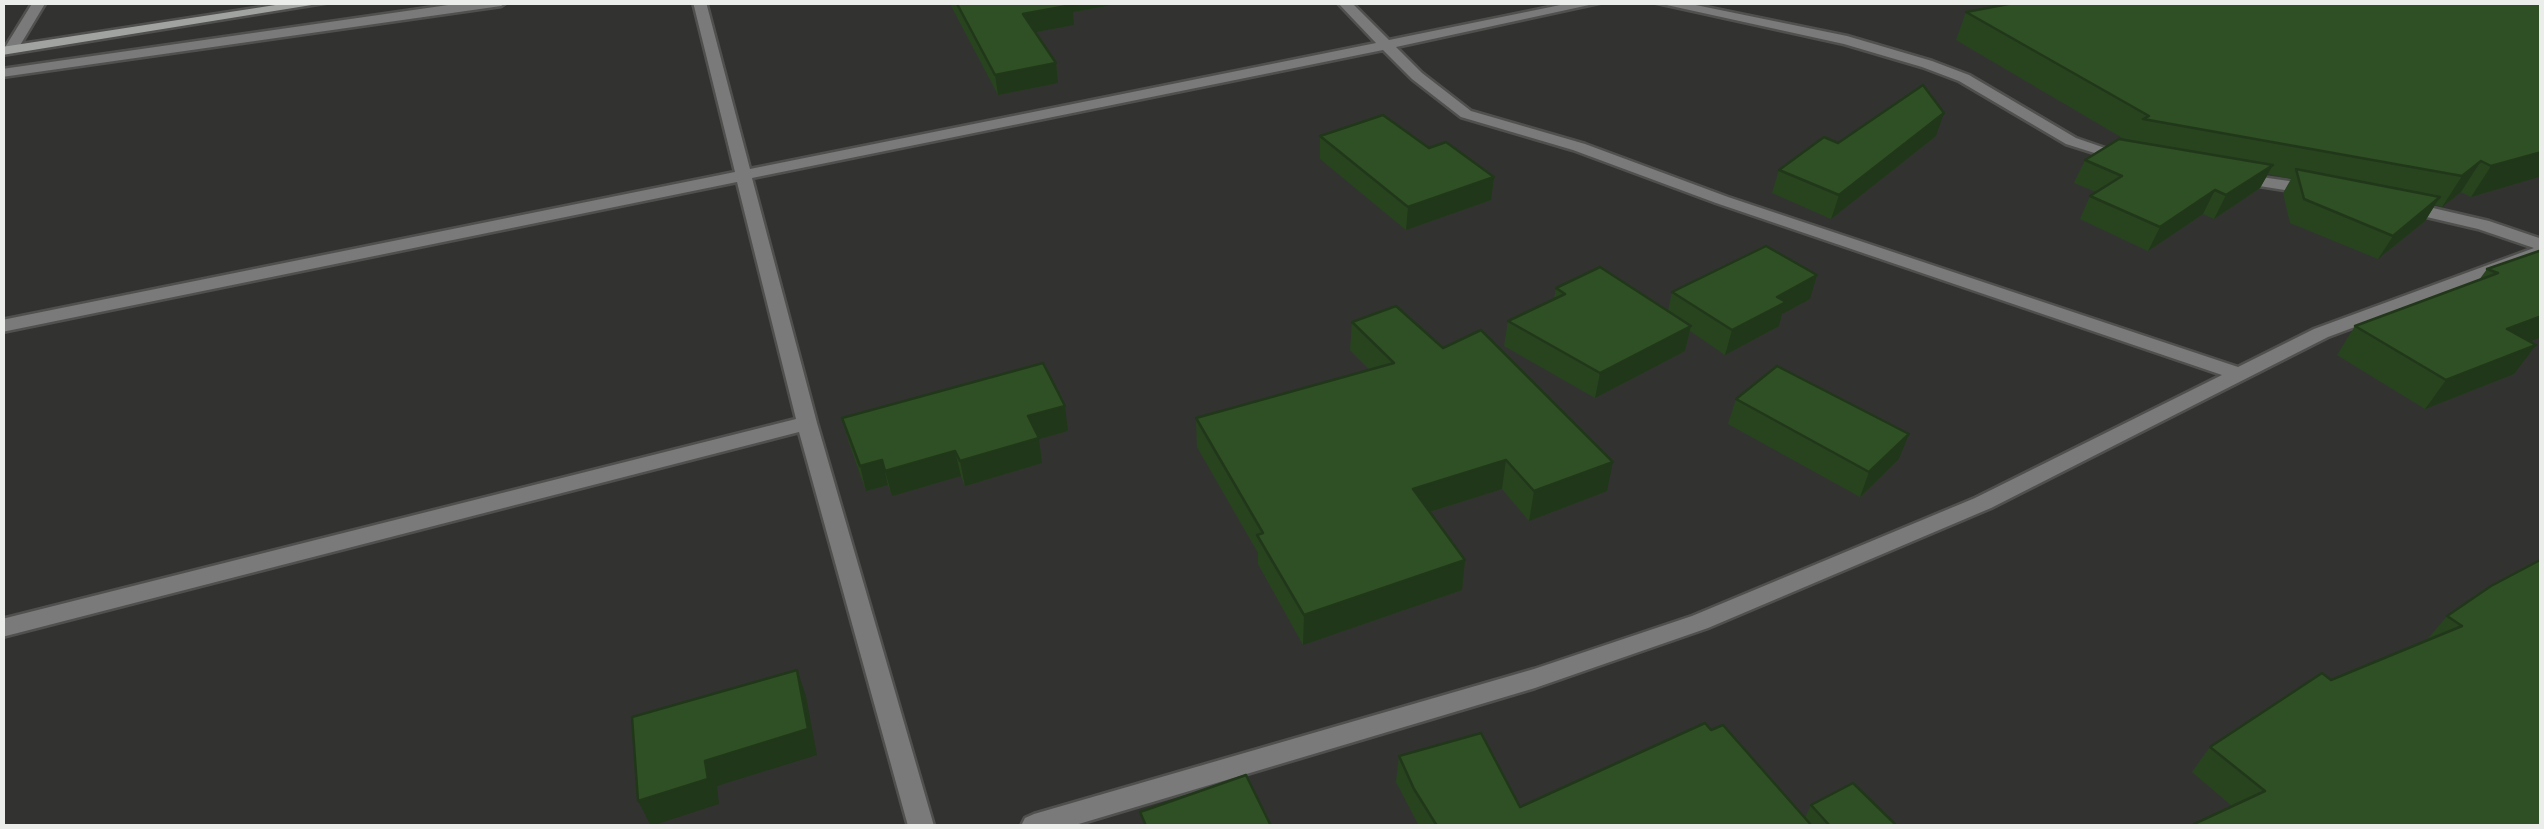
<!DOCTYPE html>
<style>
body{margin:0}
#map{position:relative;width:2544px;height:829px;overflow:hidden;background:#323331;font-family:"Titillium Web",sans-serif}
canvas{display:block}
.frame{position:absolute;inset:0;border:5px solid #ebedeb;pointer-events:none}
</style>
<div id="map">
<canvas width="2544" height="829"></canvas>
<div class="frame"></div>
</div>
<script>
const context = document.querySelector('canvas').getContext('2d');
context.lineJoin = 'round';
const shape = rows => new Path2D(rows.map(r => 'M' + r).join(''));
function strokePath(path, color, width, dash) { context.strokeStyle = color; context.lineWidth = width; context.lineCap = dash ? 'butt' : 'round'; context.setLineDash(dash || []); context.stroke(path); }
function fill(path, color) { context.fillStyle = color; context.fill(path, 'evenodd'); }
const minor = shape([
 [33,2,46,2,16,52,6,52,4,49,33,2],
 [469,2,507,2,501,6,2,77,2,69,469,2],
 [693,2,706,2,750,169,1376,43,1337,2,1351,2,1389,40,1575,2,1603,2,1396,47,1422,73,1471,111,1585,144,1728,197,2238,367,2314,329,2534,248,2478,229,2401,211,2401,203,2407,202,2489,221,2542,239,2542,257,2328,337,1991,508,1708,628,1535,688,1072,826,1021,826,1025,818,1034,814,1534,669,1692,616,1975,498,2222,375,1716,203,1573,150,1461,117,1412,79,1383,50,752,178,817,423,934,826,908,826,799,432,2,637,2,619,796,419,737,182,2,332,2,320,735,172,693,2],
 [1653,2,1681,2,1847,36,1932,61,1969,75,2076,138,2131,157,2123,162,2066,144,1959,81,1922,67,1844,44,1653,2],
 [2240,174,2310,184,2318,189,2310,194,2234,182,2234,176,2240,174]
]);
const secondary = shape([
 [295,2,330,2,2,55,2,47,295,2]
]);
strokePath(minor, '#50514f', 5);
strokePath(secondary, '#50514f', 5);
fill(minor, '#797a79');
fill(secondary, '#a1a3a1');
fill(shape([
 [949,2,1128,2,1073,12,1074,25,1035,32,1056,63,1058,83,998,95],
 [2542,2,2542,176,2471,197,2461,192,2442,207,2435,205,2425,221,2378,259,2290,223,2283,193,2291,179,2268,174,2260,188,2214,219,2203,214,2148,251,2080,219,2090,196,2096,192,2074,183,2085,160,2126,140,1956,40,1966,12],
 [1320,136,1429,148,1494,177,1491,200,1406,230,1320,159],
 [1936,136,1831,219,1772,193,1779,170,1838,143],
 [2542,250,2530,341,2514,374,2425,409,2337,355,2355,326,2479,280,2487,269],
 [1556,288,1668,311,1672,292,1810,299,1782,314,1779,326,1725,355,1690,331,1685,351,1595,398,1504,346,1508,321,1554,299],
 [1352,322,1443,348,1607,491,1529,521,1502,489,1430,512,1465,560,1462,590,1303,645,1258,564,1258,553,1197,447,1196,418,1370,370,1350,350],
 [1736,399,1899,459,1860,497,1728,424],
 [842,418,1068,431,1039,439,1042,463,965,486,961,476,892,496,888,485,866,491,849,443],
 [2542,559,2542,826,2192,826,2194,824,2232,806,2192,772,2210,747,2331,680,2426,641,2447,616],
 [1711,730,1805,818,1811,805,1897,826,1419,826,1396,782,1399,756,1520,807]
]), '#28441f');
fill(shape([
 [1065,2,1128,2,1073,12,1074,25,1025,34,1023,14],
 [1056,63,1058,83,998,95,995,75],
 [1944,113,1936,136,1831,219,1839,195],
 [2542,152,2542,176,2471,197,2491,166],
 [2481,161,2461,192,2442,207,2462,176],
 [2273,165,2260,188,2214,219,2226,195],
 [1494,177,1491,200,1406,230,1408,207],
 [2215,190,2203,214,2148,251,2160,227],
 [2440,197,2425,221,2378,259,2393,236],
 [1817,275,1810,299,1782,314,1779,326,1725,355,1732,330,1777,297],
 [2542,316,2542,337,2486,358,2507,329],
 [1691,326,1685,351,1595,398,1600,373],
 [2536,345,2514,374,2425,409,2446,380],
 [1065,406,1068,431,1039,439,1042,463,965,486,960,461,1028,416],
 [1909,434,1899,459,1860,497,1869,472],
 [955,451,961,476,892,496,885,471],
 [882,460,888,485,866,491,860,466],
 [1506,460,1502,489,1410,518,1413,489],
 [1613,462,1607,491,1529,521,1534,491],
 [1465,560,1462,590,1303,645,1304,615],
 [797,670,806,696,817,755,717,786,719,804,651,826,638,801,705,761]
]), '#213719');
const building = shape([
 [956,2,1070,2,1072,5,1023,14,1056,63,995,75,956,2],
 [2019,2,2542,2,2542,152,2491,166,2481,161,2462,176,2143,119,2149,116,1966,12,2019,2],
 [1923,85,1944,113,1839,195,1779,170,1824,137,1838,143,1923,85],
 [1383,115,1429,148,1446,142,1494,177,1408,207,1320,136,1383,115],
 [2119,139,2273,165,2226,195,2215,190,2160,227,2090,196,2122,176,2085,160,2119,139],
 [2296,169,2440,197,2393,236,2304,199,2296,169],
 [1766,246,1817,275,1777,297,1786,302,1732,330,1672,292,1766,246],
 [2542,250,2542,316,2507,329,2536,345,2446,380,2355,326,2498,273,2487,269,2542,250],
 [1600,267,1691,326,1600,373,1508,321,1565,294,1556,288,1600,267],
 [1396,306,1443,348,1481,330,1613,462,1534,491,1506,460,1413,489,1465,560,1304,615,1257,535,1263,533,1196,418,1394,363,1352,322,1396,306],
 [1043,363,1065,406,1028,416,1039,438,960,461,955,451,885,471,882,460,860,466,842,418,1043,363],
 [1777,366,1909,434,1869,472,1736,399,1777,366],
 [2542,559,2542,826,2196,826,2194,824,2265,791,2210,747,2322,673,2331,680,2462,626,2447,616,2491,586,2542,559],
 [797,670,808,729,705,761,708,779,638,801,632,717,797,670],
 [1705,723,1711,730,1723,725,1812,826,1437,826,1414,789,1399,756,1481,733,1520,807,1705,723],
 [1246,775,1271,826,1146,826,1140,812,1246,775],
 [1853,783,1897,826,1830,826,1811,805,1853,783]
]);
fill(building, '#2f4f24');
strokePath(building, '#213719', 2.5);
</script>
